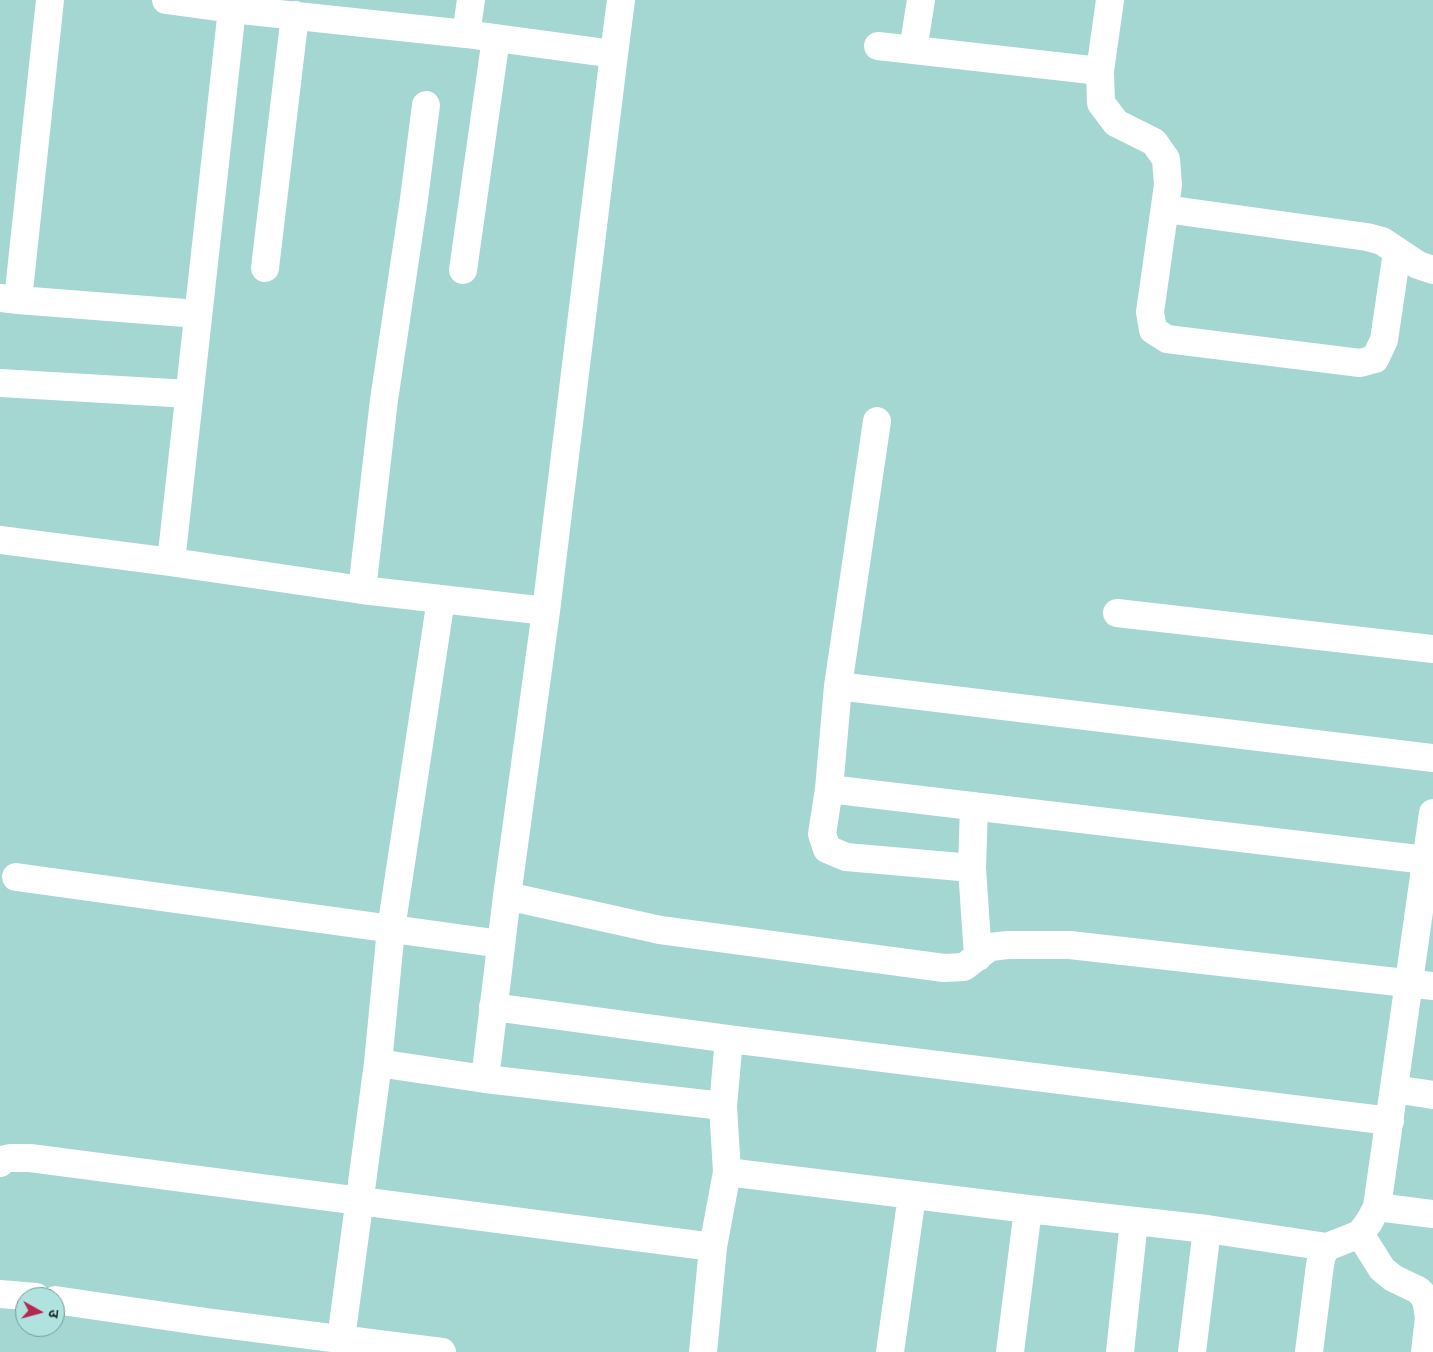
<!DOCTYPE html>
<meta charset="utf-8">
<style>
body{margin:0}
#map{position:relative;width:1433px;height:1352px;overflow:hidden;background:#a4d6d2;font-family:"Work Sans","Noto Sans Devanagari",sans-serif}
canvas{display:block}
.north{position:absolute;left:15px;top:1287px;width:50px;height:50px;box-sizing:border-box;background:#b0e3df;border:1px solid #729996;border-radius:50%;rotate:97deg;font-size:14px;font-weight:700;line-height:20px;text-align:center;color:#162a28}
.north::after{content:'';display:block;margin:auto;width:18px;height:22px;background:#b62651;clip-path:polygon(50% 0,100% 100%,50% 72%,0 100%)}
</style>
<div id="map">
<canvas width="1433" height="1352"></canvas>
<div class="north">उ</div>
</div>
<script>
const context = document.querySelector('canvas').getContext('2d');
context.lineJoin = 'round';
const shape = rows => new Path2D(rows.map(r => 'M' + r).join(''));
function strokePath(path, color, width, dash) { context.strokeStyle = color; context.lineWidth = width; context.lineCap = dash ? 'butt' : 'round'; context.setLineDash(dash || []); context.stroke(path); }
strokePath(shape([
 [166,0,232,9,466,34,614,54],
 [1110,0,1100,71,1101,103,1116,123,1154,142,1166,159,1168,185,1150,312,1153,330,1167,339,1360,363,1375,359,1384,340,1397,252],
 [466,34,471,0],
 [878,46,1100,71],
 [913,50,921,0],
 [1165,209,1367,237,1382,241,1418,265,1433,270],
 [265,268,295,15],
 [463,270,496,38],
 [0,298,18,300,50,0],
 [18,300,198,314],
 [0,383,189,394],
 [877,421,838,686,829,789,822,834,827,849,846,857,972,868],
 [0,540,171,562,362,590,546,611],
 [171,562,232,9],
 [362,590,384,400,414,199,426,105],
 [1117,613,1433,649],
 [838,686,1433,758],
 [829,789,1426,860],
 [974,806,972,868,978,957],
 [16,877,501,944],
 [507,896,660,930,944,968,964,967,990,947,1008,945,1070,945,1433,986],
 [493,1007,729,1039,1390,1121],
 [378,1063,485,1079,723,1106],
 [485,1079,507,896,546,611,614,54,621,0],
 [1394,1089,1433,1095],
 [0,1163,2,1160,10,1158,30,1158,713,1247],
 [727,1172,1028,1209,1207,1229,1327,1247],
 [1377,1207,1433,1214],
 [1360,1234,1382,1269,1393,1278,1418,1290,1422,1294,1426,1300,1429,1317,1425,1352],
 [0,1294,36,1297],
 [55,1300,206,1322,442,1352],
 [341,1339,378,1063,391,929,441,599],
 [703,1352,713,1247,727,1172,723,1106,729,1039],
 [890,1352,912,1195],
 [1010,1352,1028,1209],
 [1120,1352,1134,1221],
 [1192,1352,1207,1229],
 [1309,1352,1320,1265,1322,1255,1327,1247,1360,1234,1369,1222,1377,1207,1433,813]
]), '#fff', 28);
</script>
